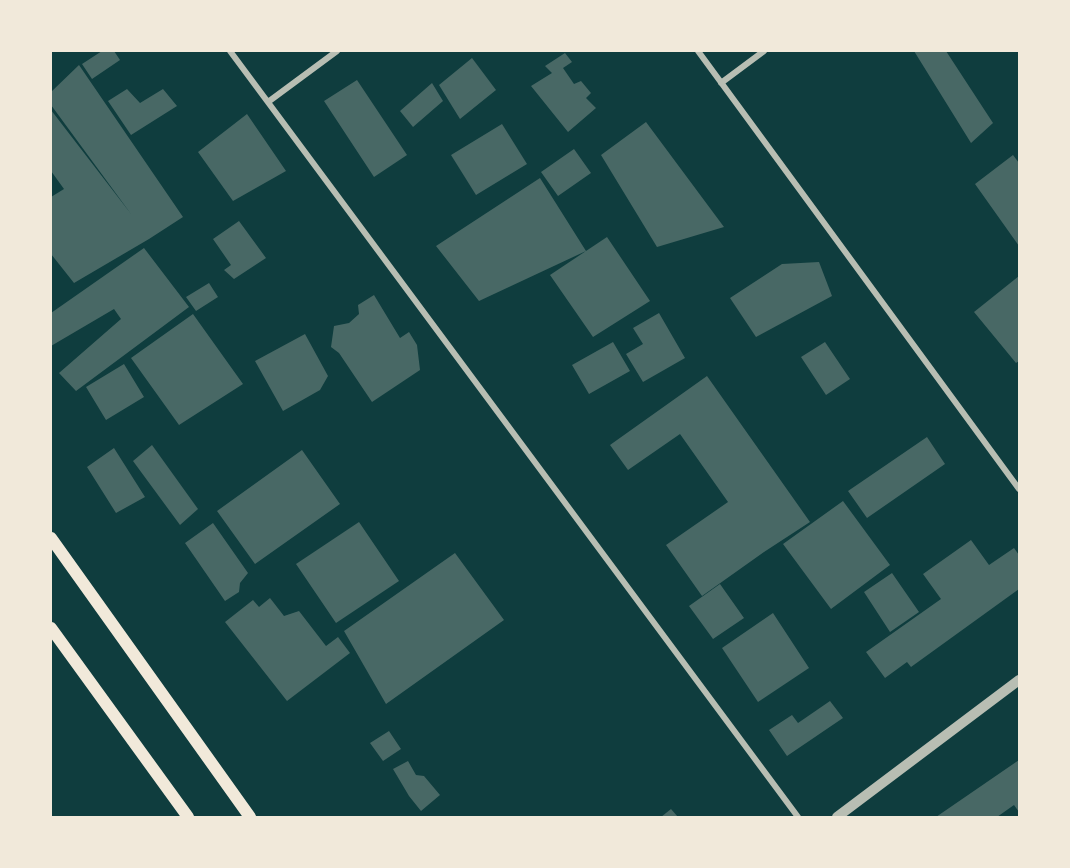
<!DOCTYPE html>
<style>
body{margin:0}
#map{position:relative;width:1070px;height:868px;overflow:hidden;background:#0f3d3e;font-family:Karla,sans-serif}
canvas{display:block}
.frame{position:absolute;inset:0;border:52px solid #f1e9da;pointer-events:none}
</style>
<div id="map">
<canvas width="1070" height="868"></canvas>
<div class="frame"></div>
</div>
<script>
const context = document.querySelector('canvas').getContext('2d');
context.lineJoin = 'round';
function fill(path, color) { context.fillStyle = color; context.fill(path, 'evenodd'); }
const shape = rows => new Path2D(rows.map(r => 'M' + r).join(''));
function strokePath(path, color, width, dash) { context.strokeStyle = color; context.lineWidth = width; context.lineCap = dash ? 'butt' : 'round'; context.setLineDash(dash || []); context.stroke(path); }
fill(shape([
 [102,51,114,51,120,60,92,79,82,64],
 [914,51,946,51,993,123,971,143],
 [565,53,572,62,563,68,574,84,581,81,591,93,586,98,596,108,568,132,531,86,552,73,545,66],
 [472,58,496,90,460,119,439,85],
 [79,65,183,217,149,239,74,283,51,254,51,197,64,189,51,171,51,110,131,214,51,105,51,92],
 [357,80,407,155,374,177,324,101],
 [432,83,443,101,413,127,400,111],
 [127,89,140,103,163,89,177,106,131,135,108,101],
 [247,114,286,171,233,201,198,152],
 [646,122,724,227,657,247,601,155],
 [502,124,527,164,476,195,451,155],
 [574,149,591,173,558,196,541,172],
 [1013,155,1019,163,1019,246,975,184],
 [540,178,586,251,479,301,436,246],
 [239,221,266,258,234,279,224,270,231,265,213,239],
 [607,237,650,301,593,337,550,275],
 [144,248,189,307,76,391,59,373,121,319,114,309,51,346,51,313],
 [819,262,832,296,756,337,730,298,782,264],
 [1019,276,1019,361,1016,363,974,312],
 [209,283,218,297,196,311,186,297],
 [374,295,400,338,409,332,417,345,420,370,372,402,339,353,331,347,334,326,349,323,359,314,358,305],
 [659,313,685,358,643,382,626,354,643,344,633,328],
 [193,314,243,384,179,425,131,358],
 [305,334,328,376,320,390,283,411,255,361],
 [613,342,630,371,589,394,572,365],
 [825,342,850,379,826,395,801,357],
 [124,364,144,397,106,420,86,387],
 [707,376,810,522,764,552,702,596,666,545,728,502,680,434,628,470,610,445],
 [927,437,945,464,867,518,848,491],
 [152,445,198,509,180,525,133,461],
 [114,448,145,497,116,513,87,467],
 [302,450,340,504,255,564,217,511],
 [843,501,890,565,831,609,783,544],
 [359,522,399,581,336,623,296,564],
 [213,523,248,573,240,583,239,592,225,601,185,543],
 [971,540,989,565,1014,548,1019,555,1019,589,911,667,907,662,885,678,866,652,941,599,923,574],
 [455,553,504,620,386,704,344,631],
 [892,573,919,612,890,632,864,592],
 [720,584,744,618,713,639,689,606],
 [270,598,284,616,299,611,326,646,338,637,350,653,287,701,225,622,253,600,259,607],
 [773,613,809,668,758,702,722,648],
 [830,701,843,718,787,756,769,730,792,715,798,723],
 [389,731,401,749,383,761,370,743],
 [1019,760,1019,812,1014,805,997,817,936,817],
 [408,761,416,775,424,776,440,795,421,811,409,796,393,769],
 [671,809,678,817,661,817]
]), '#486865');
strokePath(shape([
 [230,51,798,817],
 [698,51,1019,489],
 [721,83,764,51],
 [268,102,337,51]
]), '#b8beb3', 6);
strokePath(shape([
 [837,817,1019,680]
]), '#b8beb3', 10);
strokePath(shape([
 [51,538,250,817],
 [51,628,188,817]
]), '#f1e9da', 12);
</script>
